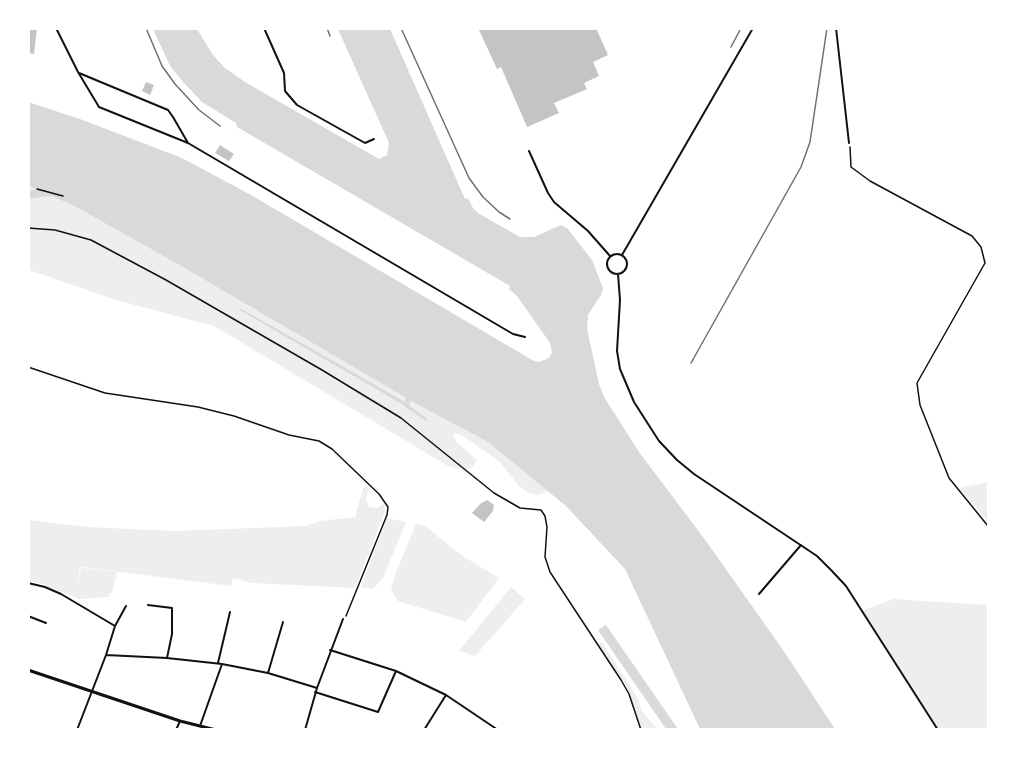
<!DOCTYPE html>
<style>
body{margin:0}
#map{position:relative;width:1017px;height:758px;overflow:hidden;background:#fff;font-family:Raleway,sans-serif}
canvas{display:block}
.frame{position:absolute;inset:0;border:30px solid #fff;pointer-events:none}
</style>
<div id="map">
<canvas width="1017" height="758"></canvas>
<div class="frame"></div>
</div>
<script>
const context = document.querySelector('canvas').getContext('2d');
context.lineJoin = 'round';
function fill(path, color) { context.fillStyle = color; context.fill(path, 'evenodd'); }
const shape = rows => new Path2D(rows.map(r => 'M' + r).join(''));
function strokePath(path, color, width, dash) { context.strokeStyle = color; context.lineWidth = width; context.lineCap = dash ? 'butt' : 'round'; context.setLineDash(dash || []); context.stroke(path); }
fill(shape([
 [29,186,76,207,176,263,406,397,405,403,242,309,239,309,400,403,426,421,425,418,409,404,411,401,488,442,548,491,538,495,529,493,519,486,500,462,462,435,453,433,456,442,477,460,473,467,465,470,448,466,214,326,116,300,29,270],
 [988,482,988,522,959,488],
 [364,485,369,488,366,499,369,507,378,508,384,503,385,506,384,514,355,588,252,583,233,578,231,586,80,567,78,586,81,568,117,572,112,593,110,593,109,597,79,599,42,584,29,581,29,520,87,527,174,531,306,526,320,521,355,517],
 [387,518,406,522,383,578,373,589,361,587],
 [416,524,425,526,461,555,499,578,466,622,398,601,391,590,396,572],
 [511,587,525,599,475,656,459,651],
 [893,599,988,605,988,729,938,729,862,611],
 [602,642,637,697,642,711,657,729,642,729,638,722,626,686,598,645]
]), '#eee');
fill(shape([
 [153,29,197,29,213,55,225,68,245,82,379,159,387,155,389,143,338,29,390,29,465,199,468,198,473,208,478,213,520,237,534,237,561,225,567,228,592,260,603,288,601,295,588,315,587,329,599,384,604,397,639,452,706,541,783,650,835,729,700,729,625,569,566,506,488,442,411,401,409,405,426,418,427,422,400,403,238,309,242,309,405,402,405,397,176,263,76,207,29,186,28,102,80,119,182,158,251,195,534,361,539,362,549,358,552,352,550,343,517,296,509,289,510,286,237,127,236,123,202,102,184,83,170,66],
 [606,625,678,729,666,729,598,630]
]), '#d9d9d9');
strokePath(shape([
 [28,195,55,191]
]), '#d9d9d9', 8);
fill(shape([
 [28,28,37,28,34,54,28,53],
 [482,28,596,28,608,55,593,62,599,76,584,83,587,89,554,103,559,113,527,127,501,67,497,69,479,30],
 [146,82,154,85,150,95,142,91],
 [220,145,234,154,229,161,215,153],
 [487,500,494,505,493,511,484,522,472,513,480,504]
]), '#c4c4c4');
strokePath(shape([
 [850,147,851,167,870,181,972,236,981,247,985,263,917,383,920,405,949,478,988,526],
 [37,189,63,196],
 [28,228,55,230,91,240,166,280,322,370,401,418,494,493,520,508,541,510,545,516,547,527,545,557,550,572,621,680,629,694,641,730],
 [28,367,105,393,198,407,234,416,289,435,319,441,332,449,379,494,388,507,387,515,346,616]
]), '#111', 1.5);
strokePath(shape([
 [56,28,78,72,99,107,188,143,513,334,525,337],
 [264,28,284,73,285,91,297,105,365,143,374,139],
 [836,28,849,143],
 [79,73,168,110,173,117,188,143],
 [529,151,548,193,554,202,588,231,610,256],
 '607 264a10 10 0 1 1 20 0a10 10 0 1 1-20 0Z',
 [622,255,753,28],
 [618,274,620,300,617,351,620,369,634,402,659,441,677,460,694,474,817,556,831,570,846,586,938,730],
 [28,583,45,587,61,594,115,626],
 [759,594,801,545],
 [148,605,172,608,172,634,167,658],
 [28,616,46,623],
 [330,650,396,671,446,695,498,730],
 [106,655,167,658,222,664,268,673,317,688],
 [218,663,230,612],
 [268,673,283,622],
 [315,692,378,712,396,671],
 [200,726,222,664],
 [77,730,106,655,115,626,126,606],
 [176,730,180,721],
 [305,730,317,688,343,619],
 [424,730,446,695]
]), '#111', 2);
strokePath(shape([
 [28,670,180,721,216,730]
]), '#111', 3);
strokePath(shape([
 [146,28,162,66,175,84,199,110,220,126],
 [327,28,330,36],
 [401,28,469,178,483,197,499,212,510,219],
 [731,47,741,28],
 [691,363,801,167,810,142,827,28]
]), '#707070', 1.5);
</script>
